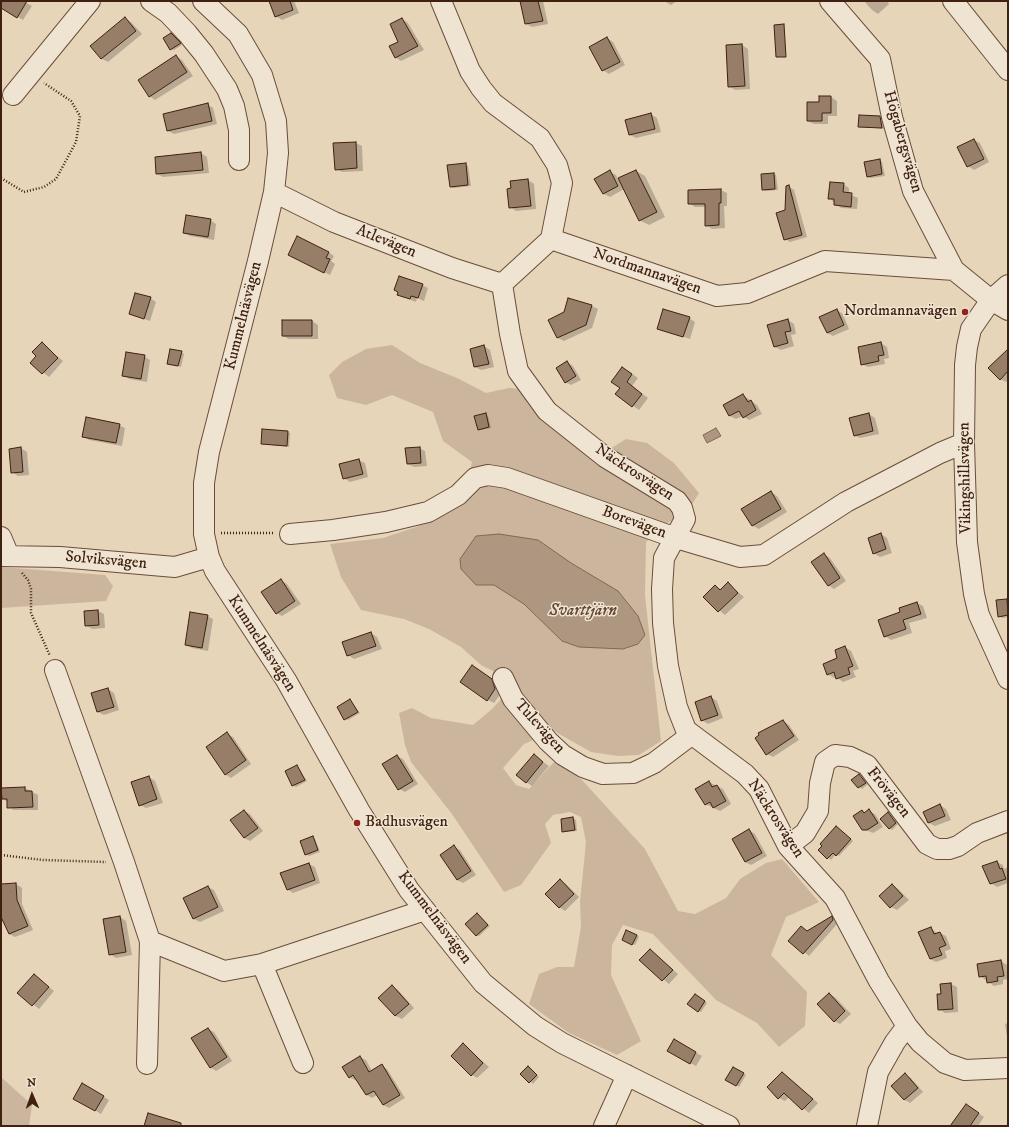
<!DOCTYPE html>
<meta charset="utf-8">
<style>
body{margin:0}
#map{position:relative;width:1009px;height:1127px;overflow:hidden;background:#e7d5ba;font-family:"IM FELL DW Pica",serif}
canvas{display:block}
.frame{position:absolute;inset:0;border:2px solid #402010;pointer-events:none}
.north{position:absolute;left:12px;top:1075px;width:40px;height:40px;-webkit-text-stroke:3px #efe4d2;paint-order:stroke;rotate:358deg;font-size:11px;font-weight:700;line-height:16px;text-align:center;color:#402010}
.north::after{content:'';display:block;margin:auto;width:14px;height:18px;background:#402010;clip-path:polygon(50% 0,100% 100%,50% 72%,0 100%)}
</style>
<div id="map">
<canvas width="1009" height="1127"></canvas>
<div class="frame"></div>
<div class="north">N</div>
</div>
<script>
const context = document.querySelector('canvas').getContext('2d');
context.lineJoin = 'round';
function fill(path, color) { context.fillStyle = color; context.fill(path, 'evenodd'); }
const shape = rows => new Path2D(rows.map(r => 'M' + r).join(''));
function strokePath(path, color, width, dash) { context.strokeStyle = color; context.lineWidth = width; context.lineCap = dash ? 'butt' : 'round'; context.setLineDash(dash || []); context.stroke(path); }
function label(font, color, halo, rows, align = 'center') {
  context.font = font + ' "IM FELL DW Pica",serif'; context.lineWidth = 3; context.setLineDash([]); context.textBaseline = 'middle'; context.strokeStyle = halo; context.fillStyle = color; for (const [text, x, y, turn = 0] of rows) {
    context.save(); context.translate(x, y); context.rotate((+turn || 0) * Math.PI / 180); context.textAlign = isNaN(turn) ? turn : align; if (halo) context.strokeText(text, 0, 0); context.fillText(text, 0, 0); context.restore();
  }
}
fill(shape([
 [392,345,420,363,457,378,486,393,509,388,521,389,597,457,626,439,647,443,674,463,699,493,688,511,664,525,646,542,645,595,661,741,639,755,618,756,591,752,554,731,524,744,503,768,516,785,529,789,555,761,582,780,645,849,678,911,695,914,726,898,740,879,766,863,782,859,819,902,786,917,771,955,807,992,805,1026,779,1047,757,1023,716,1000,653,934,623,925,612,945,611,975,641,1041,617,1055,569,1033,529,1004,539,974,557,967,574,967,581,927,580,902,586,842,581,817,570,812,553,815,545,824,551,843,521,885,504,892,452,814,411,762,405,745,399,713,412,708,431,718,473,725,492,709,503,697,505,677,481,665,461,647,429,629,404,619,361,610,341,577,330,544,383,538,431,522,463,500,472,462,443,441,433,412,392,395,366,405,337,398,329,375,342,362,366,349],
 [1,567,105,575,113,586,106,601,1,608],
 [1,1077,32,1105,29,1126,1,1126]
]), '#cbb69d');
const water = shape([
 [716,428,721,436,707,443,703,435,716,428],
 [499,534,538,540,571,563,618,591,638,616,645,635,638,644,623,649,579,647,562,641,524,604,494,585,476,585,461,569,460,559,476,536,499,534]
]);
fill(water, '#ae9780');
strokePath(water, '#826753', 1);
fill(shape([
 [6,1,23,1,32,6,23,20,2,7],
 [270,1,294,1,299,13,282,20,276,16],
 [521,1,543,1,548,24,532,27,526,24],
 [664,1,677,1,671,5],
 [864,1,887,1,889,4,878,14,872,10],
 [125,19,131,22,142,34,108,62,102,59,92,46],
 [402,19,408,23,424,50,401,61,395,57],
 [171,34,182,45,174,50,171,49],
 [607,38,613,42,625,65,609,74,603,70],
 [742,45,748,49,750,89,735,90,729,86,727,46],
 [176,56,182,60,193,76,155,100,149,96],
 [831,97,837,101,837,116,828,116,828,124,814,124,808,121,820,103],
 [207,104,213,108,217,124,174,134,168,131],
 [651,114,657,118,661,132,636,138,630,135],
 [880,117,883,119,884,129,859,126],
 [974,140,980,143,989,162,974,170,968,166],
 [356,143,362,146,363,171,342,172,336,169],
 [201,153,207,157,209,173,163,177,157,174],
 [880,160,882,162,885,176,871,178,868,177],
 [465,164,468,166,471,186,453,188,451,187],
 [636,171,645,176,665,217,649,225,639,220,624,189,610,197,604,194,610,172,616,175,618,180],
 [774,174,776,175,778,190,766,191,763,190],
 [528,180,534,184,536,209,516,211,510,207],
 [843,184,849,188,849,194,858,198,857,209,841,208,829,198],
 [788,186,794,190,807,237,790,242,785,239],
 [721,190,727,193,727,206,724,206,725,228,712,229,706,225,706,207,695,207,689,203],
 [210,220,216,224,214,240,190,236,184,233],
 [328,252,334,256,331,261,335,264,330,275,295,258],
 [422,285,428,288,424,301,417,298,416,302,398,295,399,292],
 [150,298,156,302,150,321,130,314],
 [592,306,598,309,592,328,564,341,558,338],
 [837,310,843,314,849,329,833,336,827,333],
 [689,318,695,322,690,339,658,328],
 [788,320,794,324,796,334,791,335,794,346,781,350,775,347],
 [312,321,318,325,318,339,289,339,283,336],
 [881,343,887,347,889,358,884,359,885,364,868,367,862,364],
 [42,344,63,361,49,377,31,363,37,356],
 [484,346,490,350,494,367,481,370,475,367],
 [181,352,184,354,181,367,168,363],
 [1008,352,1008,380,1006,382,1000,379],
 [144,356,150,360,147,382,129,379,123,375],
 [567,362,573,366,581,380,571,385,565,382],
 [628,371,638,378,632,386,648,398,639,410,616,394],
 [743,395,757,405,762,414,749,420,743,416,736,419,730,416,724,405],
 [485,414,488,416,491,428,481,430,479,429],
 [869,414,875,418,879,434,860,438,854,435],
 [119,425,125,428,122,446,89,440,83,436],
 [287,432,290,433,289,447,262,444],
 [21,448,27,452,29,475,18,476,12,472],
 [419,448,425,451,427,466,414,467,408,464],
 [359,460,365,463,368,477,350,482,344,478],
 [771,492,777,496,787,512,759,529,753,526,743,509],
 [881,534,887,538,892,553,880,557,873,553],
 [824,554,830,558,846,581,834,589,828,585],
 [281,580,287,584,301,604,282,616,276,613],
 [728,584,744,597,725,615,704,597,715,586,722,590],
 [1007,600,1008,617,1002,618,999,616],
 [917,603,923,606,927,618,909,623,912,633,891,640,885,636,902,613],
 [98,611,104,614,105,628,92,629,86,625],
 [207,616,213,619,208,651,192,648,186,645],
 [371,633,377,637,382,649,354,659,348,655],
 [845,647,851,651,859,669,853,671,856,677,843,682,836,677,834,678,828,674],
 [478,670,498,683,501,693,494,703,488,700],
 [108,689,114,693,119,710,104,715,98,712],
 [711,697,717,701,723,718,708,724,702,720],
 [350,700,360,713,348,720,345,719],
 [783,721,789,725,799,740,773,757,767,754],
 [227,734,233,737,251,764,231,778,225,774],
 [397,756,403,759,418,784,405,792,399,789],
 [534,756,549,766,532,786,526,782],
 [297,766,307,781,296,787,293,785],
 [859,775,868,784,862,789,853,780],
 [149,777,155,781,163,803,146,808,140,805],
 [709,782,723,789,731,804,720,811,705,804],
 [25,788,38,795,38,810,14,810,8,807,8,802,3,799],
 [940,805,946,809,951,820,935,826,929,823,924,812],
 [244,811,250,814,263,831,250,841,244,838,232,821],
 [862,811,865,813,869,811,875,814,883,827,873,833,863,829],
 [888,813,898,824,892,830,889,828],
 [573,818,576,820,577,831,566,832,563,831],
 [837,827,853,841,839,856,836,854,831,860,819,850],
 [749,830,755,834,767,856,751,865,745,862],
 [313,837,315,839,320,852,309,856,306,854],
 [454,847,460,850,476,875,463,883,457,880],
 [997,862,1003,865,1004,869,1008,867,1008,883,997,887,991,883],
 [309,864,315,867,320,883,293,893,287,889],
 [560,881,566,884,579,897,565,911,559,907],
 [16,884,22,888,22,904,33,930,15,937,9,934,1,914,1,885],
 [892,885,898,889,909,900,897,910,891,907],
 [208,887,214,890,224,911,200,922,194,919],
 [477,914,490,926,479,936,476,935],
 [120,917,126,921,132,955,116,958,110,954],
 [832,917,838,923,809,956,789,941,801,927,808,932],
 [931,928,938,934,940,933,946,936,951,949,945,951,947,958,936,962,930,959],
 [637,935,639,937,635,945,625,941],
 [650,950,678,974,669,984,640,960],
 [1001,961,1007,965,1008,970,1008,979,1003,980,1003,984,994,986,980,976],
 [34,975,54,991,39,1009,19,993],
 [951,984,957,987,958,1012,945,1013,939,1009,942,994],
 [392,986,398,990,414,1008,402,1019,396,1016,379,998],
 [830,994,836,998,851,1014,840,1024,834,1021],
 [698,996,707,1003,701,1012,698,1011],
 [1008,1023,1008,1042,1005,1024],
 [208,1029,214,1032,232,1061,216,1071,210,1067],
 [674,1040,702,1056,696,1066,668,1051],
 [463,1044,489,1067,477,1078,472,1075],
 [360,1057,366,1060,372,1071,382,1066,387,1069,405,1098,389,1108,383,1105,377,1095,372,1098,367,1095,357,1079,355,1080,349,1077],
 [529,1067,539,1077,533,1084,522,1074],
 [733,1068,746,1075,739,1087,727,1079],
 [782,1073,818,1103,809,1113,789,1097,785,1101,779,1098],
 [905,1075,911,1078,923,1092,910,1103,905,1100,892,1086],
 [83,1085,109,1100,101,1114,75,1098],
 [972,1109,984,1117,978,1126,954,1126]
]), '#0003');
const building = shape([
 [1,1,27,1,17,18,1,8,1,1],
 [269,1,290,1,293,10,275,17,269,1],
 [520,1,538,1,543,21,525,24,520,1],
 [125,17,136,31,101,59,90,46,125,17],
 [402,18,418,46,395,58,389,46,398,42,390,24,402,18],
 [784,24,786,57,776,57,774,25,784,24],
 [171,33,181,43,170,50,163,38,171,33],
 [607,37,620,62,602,71,589,47,607,37],
 [742,44,745,86,728,87,726,45,742,44],
 [176,55,187,72,149,97,138,80,176,55],
 [819,96,831,96,831,113,822,113,822,121,807,121,807,102,819,102,819,96],
 [208,103,212,121,167,131,163,114,208,103],
 [651,113,655,129,629,135,625,120,651,113],
 [859,115,880,116,882,128,858,127,859,115],
 [974,139,984,159,967,167,957,147,974,139],
 [356,142,357,168,335,170,333,143,356,142],
 [201,152,203,170,156,174,155,157,201,152],
 [880,159,882,174,867,177,864,162,880,159],
 [466,163,468,185,450,187,447,165,466,163],
 [610,170,618,186,603,194,594,179,610,170],
 [636,170,657,212,639,221,618,178,636,170],
 [774,173,775,189,762,190,761,174,774,173],
 [528,179,531,206,509,208,507,189,511,188,510,181,528,179],
 [830,182,844,183,843,192,852,193,851,207,834,205,834,199,828,199,830,182],
 [789,185,802,235,784,240,776,213,785,210,786,186,789,185],
 [721,189,721,203,719,203,719,225,705,226,705,204,688,204,688,190,721,189],
 [186,215,211,219,208,237,183,233,186,215],
 [297,236,329,252,326,258,330,259,324,273,288,255,297,236],
 [399,276,423,284,418,298,411,296,410,299,397,295,398,292,394,290,399,276],
 [135,293,151,297,144,319,129,314,135,293],
 [568,298,592,305,586,325,557,338,548,320,564,312,568,298],
 [663,309,690,317,683,337,657,329,663,309],
 [837,309,844,325,827,333,819,317,837,309],
 [788,319,791,331,785,332,788,343,774,347,767,325,788,319],
 [282,320,312,320,312,336,282,336,282,320],
 [42,342,58,358,42,374,30,363,36,356,32,352,42,342],
 [881,342,884,355,878,356,879,361,861,365,858,347,881,342],
 [484,345,489,364,474,367,470,349,484,345],
 [170,349,182,351,178,366,167,364,170,349],
 [1008,349,1008,371,1000,380,988,368,1008,349],
 [126,352,145,355,141,379,122,376,126,352],
 [567,361,576,376,565,383,556,368,567,361],
 [622,367,632,374,627,382,642,394,632,407,615,394,620,388,611,382,622,367],
 [743,394,748,402,751,400,756,410,743,418,739,411,729,416,723,405,743,394],
 [486,413,489,427,478,430,474,416,486,413],
 [869,413,873,431,854,436,849,418,869,413],
 [86,417,120,424,116,443,82,437,86,417],
 [262,429,288,431,287,446,261,444,262,429],
 [21,447,23,472,11,473,9,449,21,447],
 [420,447,421,463,407,464,405,448,420,447],
 [359,459,363,474,343,479,339,464,359,459],
 [771,491,781,509,752,526,741,509,771,491],
 [881,533,886,549,873,554,868,538,881,533],
 [824,553,840,578,828,586,811,562,824,553],
 [281,579,295,601,276,614,261,592,281,579],
 [728,582,738,593,718,612,703,597,715,585,720,590,728,582],
 [1007,599,1008,615,998,617,996,600,1007,599],
 [917,602,921,614,903,620,906,629,884,637,878,620,900,612,899,608,917,602],
 [98,610,99,625,85,626,84,611,98,610],
 [190,612,208,615,202,648,185,645,190,612],
 [371,632,376,646,347,656,342,642,371,632],
 [845,646,853,666,848,668,850,674,836,679,834,672,827,675,823,664,837,658,835,650,845,646],
 [472,665,492,679,495,689,487,701,460,682,472,665],
 [108,688,114,707,97,712,91,693,108,688],
 [711,696,718,715,701,721,695,702,711,696],
 [350,699,358,712,344,720,337,707,350,699],
 [783,720,794,736,766,755,755,738,759,735,758,733,783,720],
 [227,732,246,760,225,775,206,747,227,732],
 [534,754,543,762,526,783,516,775,534,754],
 [397,755,413,781,398,790,382,764,397,755],
 [297,765,305,780,292,786,285,771,297,765],
 [859,774,866,783,858,788,851,780,859,774],
 [149,776,157,799,139,806,131,782,149,776],
 [709,781,712,787,717,785,726,801,713,808,710,802,705,805,695,789,709,781],
 [25,787,25,791,32,791,33,807,7,808,7,799,2,799,1,788,25,787],
 [940,804,945,816,928,823,923,812,940,804],
 [869,809,878,823,867,830,862,830,853,816,862,810,864,813,869,809],
 [244,810,258,828,244,838,230,820,244,810],
 [888,812,896,823,889,829,880,819,888,812],
 [573,817,575,830,562,832,561,819,573,817],
 [836,826,851,839,836,856,833,853,827,859,818,850,822,846,820,844,836,826],
 [749,829,762,853,745,862,732,839,749,829],
 [313,836,318,850,305,855,300,841,313,836],
 [454,845,471,871,457,880,440,855,454,845],
 [997,861,1000,869,1002,868,1006,879,990,884,982,866,997,861],
 [309,863,315,880,287,890,280,873,309,863],
 [560,879,574,894,559,908,545,894,560,879],
 [16,883,17,900,28,926,9,934,1,917,1,884,16,883],
 [892,884,903,896,890,908,879,896,892,884],
 [208,886,218,907,193,919,183,898,208,886],
 [477,913,488,925,476,936,465,924,477,913],
 [120,916,126,952,109,955,103,919,120,916],
 [832,916,833,920,803,954,788,941,801,926,807,931,832,916],
 [931,927,934,934,940,932,946,945,939,948,942,955,930,959,918,932,931,927],
 [626,930,637,935,632,945,622,940,626,930],
 [650,949,673,970,662,981,639,960,650,949],
 [1001,960,1004,976,997,977,998,981,987,983,986,976,979,977,977,964,1001,960],
 [34,974,49,987,32,1006,17,993,34,974],
 [951,983,953,1009,938,1010,937,994,941,994,940,984,951,983],
 [392,985,409,1004,395,1016,378,998,392,985],
 [829,993,845,1011,834,1022,817,1004,829,993],
 [695,994,705,1001,698,1012,687,1004,695,994],
 [208,1028,227,1057,210,1068,191,1038,208,1028],
 [674,1039,696,1052,690,1064,667,1051,674,1039],
 [463,1043,483,1063,471,1076,451,1056,463,1043],
 [360,1056,369,1072,382,1064,400,1095,383,1105,374,1091,366,1095,353,1075,349,1078,342,1067,360,1056],
 [528,1066,537,1075,529,1083,520,1074,528,1066],
 [733,1067,744,1073,736,1086,725,1080,733,1067],
 [782,1072,813,1099,802,1110,784,1093,778,1099,767,1087,782,1072],
 [905,1073,918,1088,904,1100,891,1086,905,1073],
 [82,1083,104,1096,95,1111,73,1099,82,1083],
 [966,1104,979,1113,970,1126,950,1126,966,1104],
 [148,1113,181,1123,181,1126,144,1126,148,1113]
]);
fill(building, '#977e68');
strokePath(building, '#402010', 1);
const minor = shape([
 [151,1,168,13,187,33,204,54,227,89,234,106,239,130,239,160],
 [203,1,238,34,262,75,276,121,278,153,274,192,258,261,209,452,204,483,204,534,209,557,215,571,286,680,359,810,409,890,483,983,535,1026,562,1043,729,1126],
 [441,1,470,71,481,88,493,103,540,138,557,165,562,183,551,239,502,284,510,334,518,371,547,411,605,457,677,501,682,508,685,519,664,558,662,589,663,623,668,666,677,707,686,730,745,774,759,789,788,846,835,898,879,981,907,1026,920,1042,945,1063,965,1070,1008,1068],
 [830,1,880,59,892,117,913,191,954,270,991,300,1008,310],
 [953,1,1008,70],
 [13,95,90,1],
 [274,192,334,222,452,268,502,284],
 [551,239,717,296,747,293,825,261,954,270],
 [1008,285,991,300,971,329,967,347,965,365,964,443,967,542,974,594,979,615,1008,679],
 [290,534,333,530,386,522,428,512,458,495,475,478,488,475,507,478,676,538,740,557,764,555,846,502,940,453,964,443],
 [1,537,9,556],
 [1,556,60,557,175,567,209,557],
 [55,670,124,862,150,941,224,971,262,964,425,910],
 [503,678,513,699,548,741,563,755,583,767,603,774,633,773,654,763,691,735],
 [788,846,805,833,818,811,820,783,825,762,835,755,850,757,867,765,927,844,937,849,949,849,958,846,977,833,1008,821],
 [262,964,303,1063],
 [147,1064,150,941],
 [604,1126,627,1075],
 [867,1126,878,1072,895,1042,907,1026]
]);
strokePath(minor, '#6a4d3a', 22);
strokePath(shape([
 [1,178,24,192,44,187,56,179,76,142,80,116,71,101,44,83],
 [221,533,274,533],
 [22,573,28,580,31,589,31,613,50,656],
 [1,855,43,860,106,862]
]), '#402010', 2.5, [1, 2]);
strokePath(minor, '#efe4d2', 20);
for (const [x, y, r, color] of [
 [965,312,4,"#8f2418"],
 [357,823,4,"#8f2418"]
]) { const dot = new Path2D(); dot.arc(x, y, r, 0, 2 * Math.PI); context.fillStyle = color; context.fill(dot); strokePath(dot, '#efe4d2', 1.5); }
label('16px', '#402010', '#efe4d2', [
 ["Högabergsvägen",902,142,74],
 ["Atlevägen",386,242,22],
 ["Nordmannavägen",647,272,19],
 ["Kummelnäsvägen",244,316,-76],
 ["Näckrosvägen",634,473,33],
 ["Vikingshillsvägen",966,478,-91],
 ["Borevägen",634,523,20],
 ["Solviksvägen",106,561,5],
 ["Kummelnäsvägen",261,644,57],
 ["Tulevägen",539,727,48],
 ["Frövägen",888,793,51],
 ["Näckrosvägen",775,819,57],
 ["Kummelnäsvägen",434,918,53]
]);
label('16px', '#402010', '#efe4d2', [
 ["Nordmannavägen",957,312],
 ["Badhusvägen",365,823,"left"]
], 'right');
label('italic 17px', '#614432', '#efe4d2', [
 ["Svarttjärn",583,611]
]);
</script>
